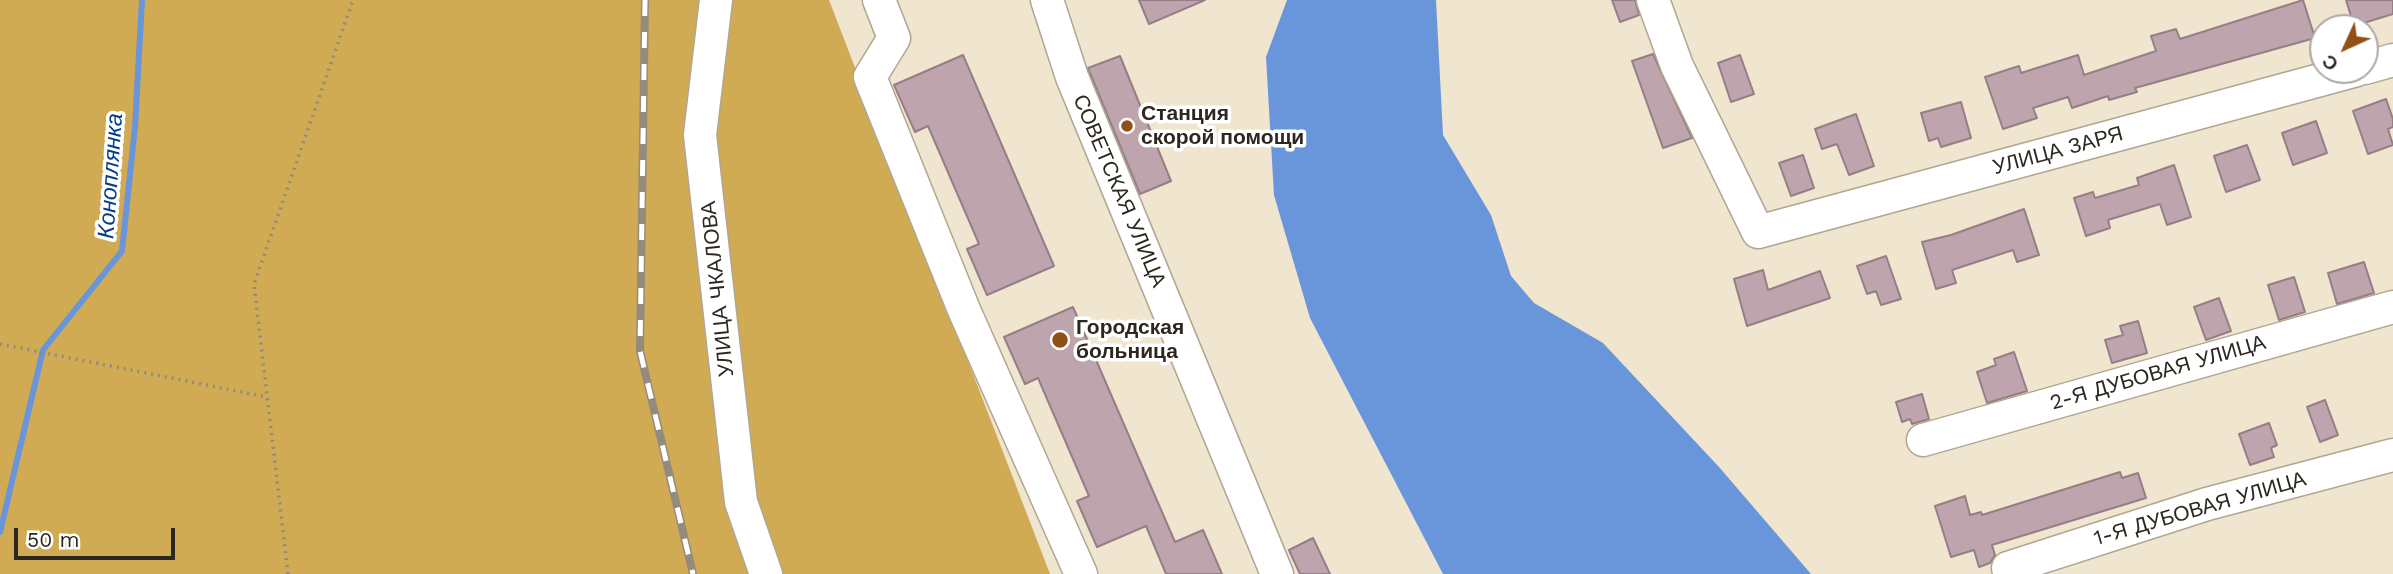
<!DOCTYPE html>
<meta charset="utf-8">
<style>
body{margin:0}
#map{position:relative;width:2393px;height:574px;overflow:hidden;background:#f0e5cf;font-family:"Work Sans",sans-serif}
canvas{display:block}
.north{position:absolute;left:2309px;top:14px;width:70px;height:70px;box-sizing:border-box;background:#fff;border:2px solid #aba9a5;border-radius:50%;rotate:225deg;font-size:19px;font-weight:700;line-height:28px;text-align:center;color:#2c281f}
.north::after{content:'';display:block;margin:auto;width:24px;height:32px;background:#8f5116;clip-path:polygon(50% 0,100% 100%,50% 72%,0 100%)}
.scale{position:absolute;left:14px;top:528px;width:161px;height:32px;box-sizing:border-box;border:4px solid #2c281f;border-top:0;padding-left:9px;font-size:21px;line-height:24px;white-space:nowrap;color:#2c281f;-webkit-text-stroke:5px #fff;paint-order:stroke}
</style>
<div id="map">
<canvas width="2393" height="574"></canvas>
<div class="north">С</div>
<div class="scale">50 m</div>
</div>
<script>
const context = document.querySelector('canvas').getContext('2d');
context.lineJoin = 'round';
function fill(path, color) { context.fillStyle = color; context.fill(path, 'evenodd'); }
const shape = rows => new Path2D(rows.map(r => 'M' + r).join(''));
function strokePath(path, color, width, dash) { context.strokeStyle = color; context.lineWidth = width; context.lineCap = dash ? 'butt' : 'round'; context.setLineDash(dash || []); context.stroke(path); }
function label(font, color, halo, rows, align = 'center') {
  context.font = font + ' "Work Sans",sans-serif'; context.lineWidth = 7; context.setLineDash([]); context.textBaseline = 'middle'; context.strokeStyle = halo; context.fillStyle = color; for (const [text, x, y, turn = 0] of rows) {
    context.save(); context.translate(x, y); context.rotate((+turn || 0) * Math.PI / 180); context.textAlign = isNaN(turn) ? turn : align; if (halo) context.strokeText(text, 0, 0); context.fillText(text, 0, 0); context.restore();
  }
}
fill(shape([
 [0,0,829,0,1050,574,0,574]
]), '#d0ab53');
fill(shape([
 [1287,0,1436,0,1443,135,1491,215,1511,276,1534,303,1603,343,1719,467,1811,574,1443,574,1310,318,1274,195,1266,57]
]), '#6995da');
strokePath(shape([
 [0,532,43,350,122,251,135,127,142,0]
]), '#6995da', 6);
const building = shape([
 [1139,0,1205,0,1149,24,1139,0],
 [1612,0,1635,0,1639,15,1620,22,1612,0],
 [2303,0,2315,38,2135,88,2137,92,2109,100,2108,96,2072,108,2068,97,2033,108,2037,118,2003,129,1985,77,2019,66,2021,73,2078,55,2084,75,2156,51,2151,36,2176,29,2180,39,2303,0],
 [2346,0,2393,0,2393,14,2354,26,2346,0],
 [1653,54,1692,138,1663,148,1632,61,1653,54],
 [963,55,1054,266,987,295,967,249,979,244,928,126,915,132,894,85,963,55],
 [1740,55,1754,94,1731,102,1718,63,1740,55],
 [1120,56,1171,181,1140,194,1088,68,1120,56],
 [2386,99,2393,119,2393,127,2388,129,2393,145,2368,154,2353,111,2386,99],
 [1961,102,1971,138,1941,147,1938,138,1929,141,1921,113,1961,102],
 [1856,114,1874,166,1849,175,1837,144,1822,149,1815,129,1856,114],
 [2316,121,2327,153,2293,165,2282,133,2316,121],
 [2247,145,2260,180,2226,192,2214,156,2247,145],
 [1803,155,1814,188,1791,196,1779,163,1803,155],
 [2174,165,2191,217,2167,225,2160,204,2108,220,2110,228,2086,236,2074,198,2093,192,2095,198,2139,185,2137,178,2174,165],
 [2024,209,2039,255,2017,262,2013,250,1952,270,1956,283,1936,289,1922,242,1951,235,2024,209],
 [1886,256,1901,299,1881,305,1876,291,1867,294,1857,266,1886,256],
 [2364,262,2374,293,2337,304,2328,273,2364,262],
 [1763,270,1768,290,1820,271,1830,298,1747,326,1734,279,1763,270],
 [2294,277,2305,312,2279,320,2268,285,2294,277],
 [2219,298,2231,331,2206,340,2194,307,2219,298],
 [1073,307,1175,542,1203,530,1222,574,1166,574,1146,526,1097,547,1077,501,1089,496,1038,378,1025,384,1004,337,1073,307],
 [2138,321,2147,353,2112,363,2105,340,2123,335,2120,326,2138,321],
 [2014,352,2027,391,1987,403,1977,372,1996,365,1994,359,2014,352],
 [1922,394,1929,419,1912,424,1910,419,1902,422,1896,402,1922,394],
 [2325,400,2338,435,2320,442,2307,407,2325,400],
 [2269,423,2277,445,2271,448,2274,457,2250,465,2239,434,2269,423],
 [2120,472,2122,478,2138,473,2146,498,1992,545,1995,555,1990,563,1979,567,1974,550,1951,557,1935,506,1965,496,1970,515,1981,512,1982,515,2120,472],
 [1313,538,1330,574,1300,574,1289,550,1313,538]
]);
fill(building, '#bda4ad');
strokePath(building, '#967e87', 2);
const minor = shape([
 [716,0,700,135,741,502,766,574],
 [879,0,894,38,870,77,964,310,1081,574],
 [1047,0,1072,77,1277,574],
 [1653,0,1677,66,1758,232,2357,70],
 [2365,68,2393,60],
 [1923,440,2393,307],
 [2008,568,2207,504,2393,455]
]);
strokePath(minor, '#b0a691', 35);
strokePath(shape([
 [0,344,267,397],
 [288,574,254,284,353,0]
]), '#928a7b', 3.5, [2, 5]);
strokePath(minor, '#fff', 32);
const rail = shape([
 [645,0,640,351,693,574]
]);
strokePath(rail, '#938c7c', 8);
strokePath(rail, '#fff', 5, [16]);
for (const [x, y, r, color] of [
 [1127,126,7,"#8f5116"],
 [1060,340,9,"#8f5116"]
]) { const dot = new Path2D(); dot.arc(x, y, r, 0, 2 * Math.PI); context.fillStyle = color; context.fill(dot); strokePath(dot, '#fff', 2.5); }
label('bold 21px', '#2c281f', '#fff', [
 ["Станция",1141,114],
 ["скорой помощи",1141,138],
 ["Городская",1076,328],
 ["больница",1076,352]
], 'left');
label('21px', '#2c281f', '#fff', [
 ["УЛИЦА ЗАРЯ",2058,151,-15],
 ["СОВЕТСКАЯ УЛИЦА",1119,191,67],
 ["УЛИЦА ЧКАЛОВА",718,289,-96],
 ["2-Я ДУБОВАЯ УЛИЦА",2158,373,-16],
 ["1-Я ДУБОВАЯ УЛИЦА",2200,509,-16]
]);
label('italic 23px', '#033c8d', '#fff', [
 ["Коноплянка",111,176,-86]
]);
</script>
